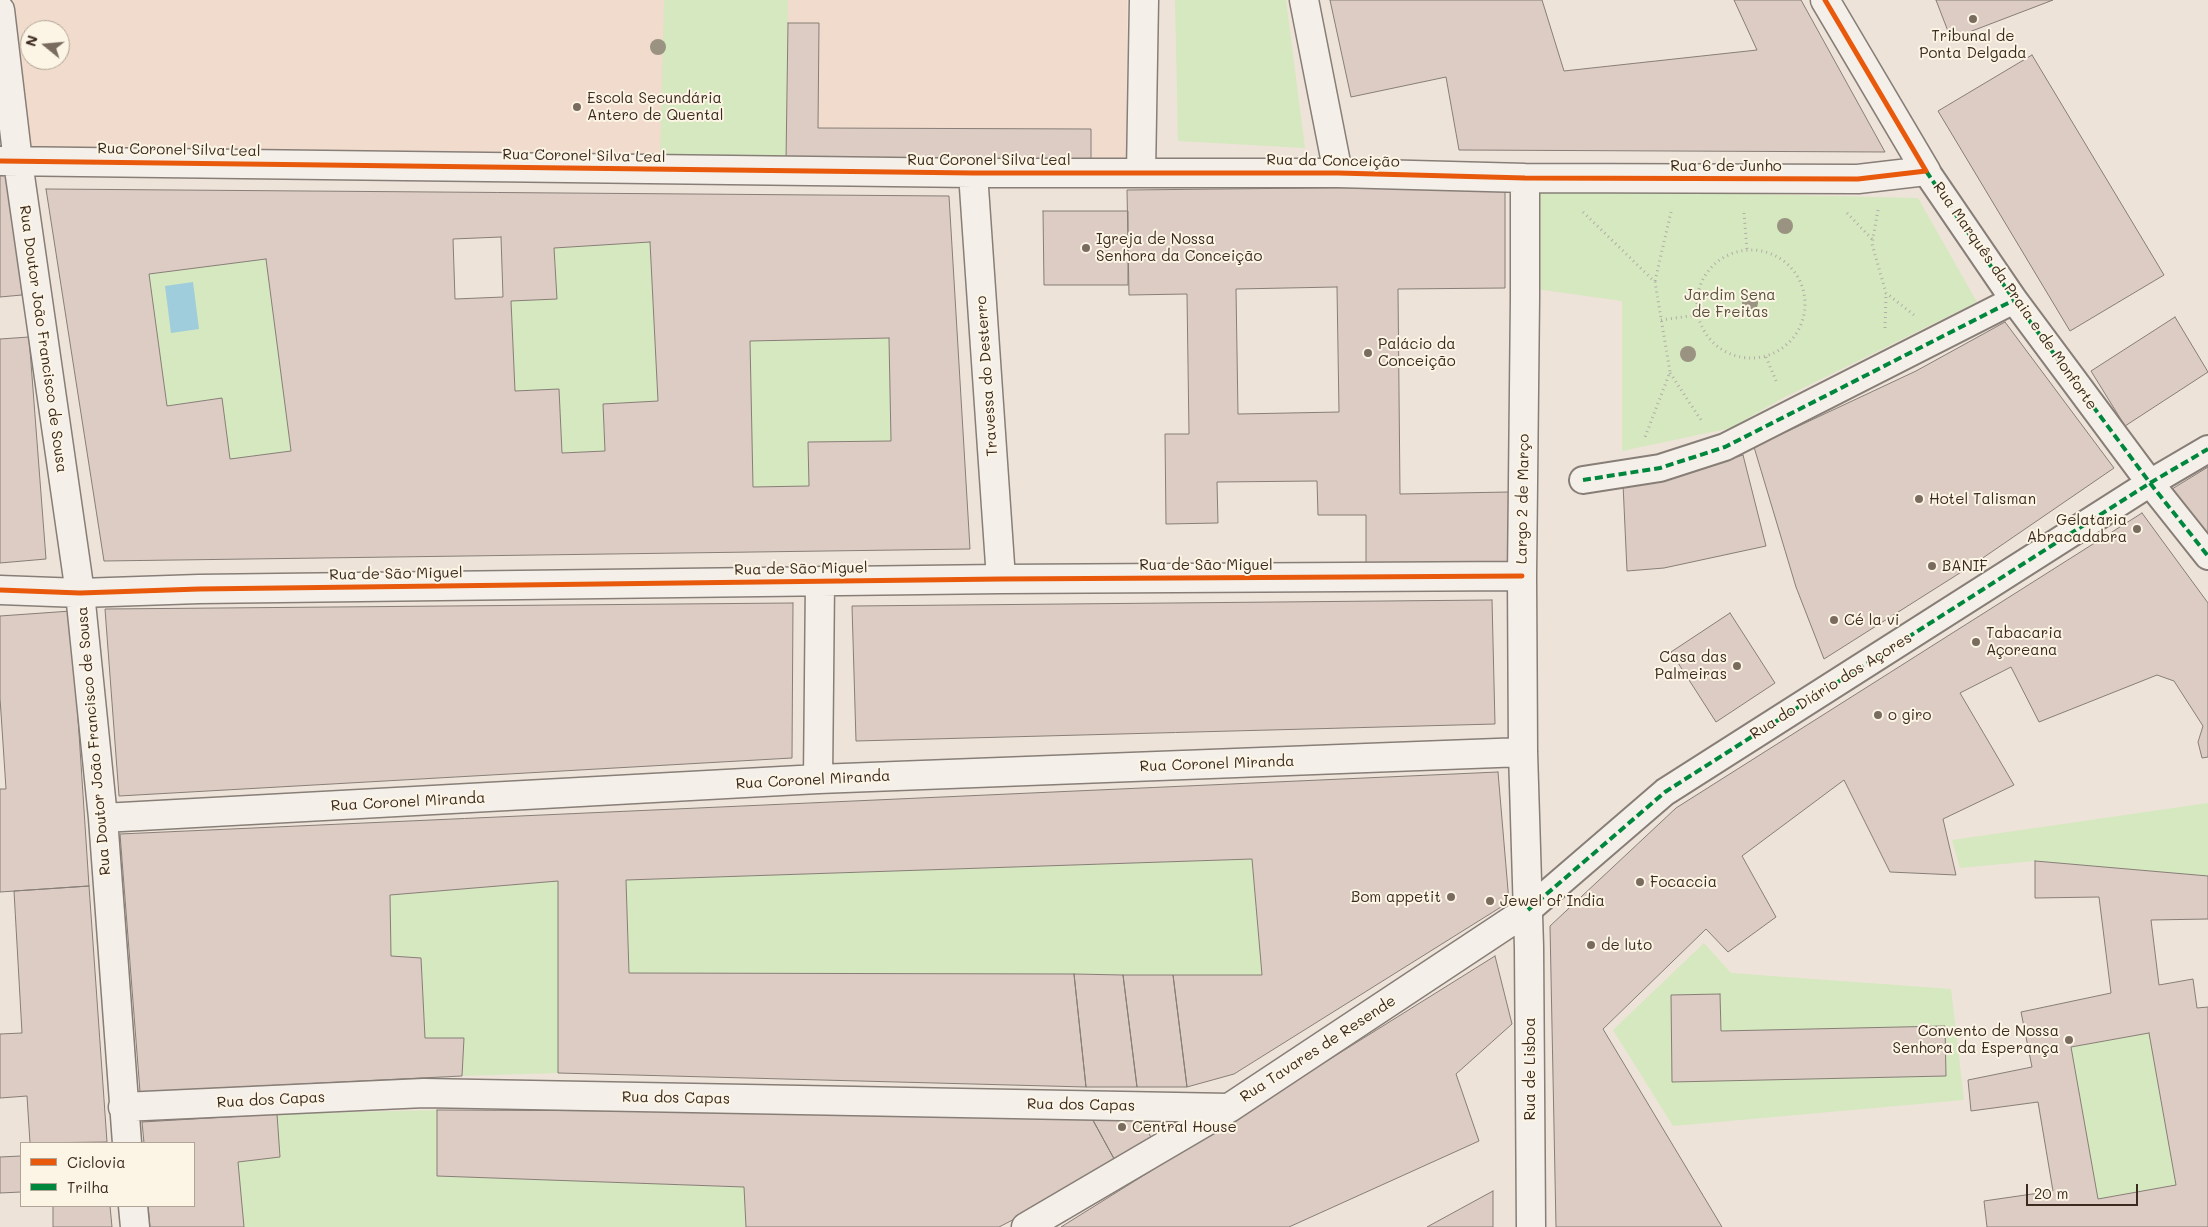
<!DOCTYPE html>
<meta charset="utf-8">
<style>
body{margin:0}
#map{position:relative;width:2208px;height:1227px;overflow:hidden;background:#eee3d9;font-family:Mali,sans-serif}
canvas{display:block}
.legend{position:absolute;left:20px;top:1142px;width:175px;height:65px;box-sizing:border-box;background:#fcf5e5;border:1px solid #afa495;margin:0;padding:6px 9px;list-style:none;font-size:15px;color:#3b2a1e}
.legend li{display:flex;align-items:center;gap:10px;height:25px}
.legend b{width:25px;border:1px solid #afa495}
.north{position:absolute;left:20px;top:20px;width:50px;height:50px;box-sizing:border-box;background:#fcf5e5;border:1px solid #afa495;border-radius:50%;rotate:287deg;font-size:14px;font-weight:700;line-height:20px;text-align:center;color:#3b2a1e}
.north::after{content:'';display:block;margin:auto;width:18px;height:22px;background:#7a6b5f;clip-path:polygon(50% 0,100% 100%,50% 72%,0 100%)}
.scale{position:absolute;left:2026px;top:1184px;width:112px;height:22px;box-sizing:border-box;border:2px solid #3b2a1e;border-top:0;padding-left:6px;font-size:15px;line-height:18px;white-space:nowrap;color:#3b2a1e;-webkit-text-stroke:4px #fcf5e5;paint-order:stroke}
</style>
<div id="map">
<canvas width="2208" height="1227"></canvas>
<ul class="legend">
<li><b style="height:6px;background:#e8590c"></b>Ciclovia</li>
<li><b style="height:6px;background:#00873e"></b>Trilha</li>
</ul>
<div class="north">N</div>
<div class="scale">20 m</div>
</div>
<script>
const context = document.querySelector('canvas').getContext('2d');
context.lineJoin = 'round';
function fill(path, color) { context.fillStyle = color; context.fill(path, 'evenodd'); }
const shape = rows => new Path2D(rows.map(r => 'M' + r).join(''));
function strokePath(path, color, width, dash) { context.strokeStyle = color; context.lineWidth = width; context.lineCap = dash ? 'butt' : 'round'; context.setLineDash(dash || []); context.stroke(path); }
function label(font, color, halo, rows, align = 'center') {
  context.font = font + ' Mali,sans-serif'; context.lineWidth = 4; context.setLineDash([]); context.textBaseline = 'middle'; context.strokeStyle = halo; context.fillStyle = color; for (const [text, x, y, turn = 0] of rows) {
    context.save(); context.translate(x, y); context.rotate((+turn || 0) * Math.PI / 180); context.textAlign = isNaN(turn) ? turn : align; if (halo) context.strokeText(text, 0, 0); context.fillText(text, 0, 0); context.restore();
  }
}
fill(shape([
 [14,0,1127,0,1126,162,32,154],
 [30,30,60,30,60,60,30,60]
]), '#f1dbcc');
fill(shape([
 [664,0,788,0,786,161,660,160],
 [1175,0,1286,0,1305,148,1178,141],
 [1539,189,1918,198,1977,302,1783,398,1731,428,1622,451,1622,301,1536,289],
 [650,242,658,401,603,404,605,451,562,453,559,389,515,391,511,301,557,298,554,248],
 [266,259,291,451,230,459,222,398,167,406,149,274],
 [889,338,891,441,808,442,809,486,753,487,750,341],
 [2208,803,2208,876,2035,861,1960,868,1952,840],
 [1252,859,1262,975,629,973,626,880],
 [558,881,558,1073,462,1076,464,1038,425,1038,421,958,391,956,390,895],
 [1704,943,1731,973,1951,989,1964,1100,1673,1126,1613,1030],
 [2149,1033,2176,1185,2098,1199,2071,1047],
 [437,1110,437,1176,744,1187,746,1227,244,1227,238,1162,279,1157,277,1114]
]), '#d5e8bf');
fill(shape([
 [193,282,199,329,171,333,165,286]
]), '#9fcddc');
const building = shape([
 [1330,0,1542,0,1564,71,1757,50,1734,0,1801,0,1885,152,1459,150,1446,77,1351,97,1330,0],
 [1936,0,2053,0,1951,39,1936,0],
 [788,23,819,23,818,128,1091,129,1091,162,786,161,788,23],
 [2032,55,2164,275,2070,331,1938,111,2032,55],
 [0,167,9,167,22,295,0,297,0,167],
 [1505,186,1505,288,1398,289,1400,494,1509,492,1510,569,1366,570,1366,515,1318,515,1317,481,1217,482,1218,523,1166,524,1165,434,1189,434,1187,294,1129,295,1127,190,1505,186],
 [1337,287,1339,412,1238,414,1236,289,1337,287],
 [46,189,949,196,970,549,104,561,46,189],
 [650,242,658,401,603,404,605,451,562,453,559,389,515,391,511,301,557,299,554,248,650,242],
 [266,259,291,451,230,459,222,398,167,406,149,274,266,259],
 [889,338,891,441,808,442,809,486,753,487,750,341,889,338],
 [1043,211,1128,211,1128,285,1044,285,1043,211],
 [501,237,503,297,455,299,453,239,501,237],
 [2175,317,2208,372,2125,426,2091,371,2175,317],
 [2005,322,2114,468,1974,564,1824,659,1796,587,1754,447,1916,371,2005,322],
 [29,337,46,559,0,563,0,339,29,337],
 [1743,455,1766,546,1664,568,1627,571,1623,484,1665,481,1743,455],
 [2208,467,2208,534,2172,489,2208,467],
 [2142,513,2208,603,2208,757,2202,758,2198,742,2203,726,2174,681,2157,675,2039,722,2011,667,1960,693,2014,785,1943,819,1956,875,1890,872,1844,780,1742,856,1776,917,1728,952,1706,929,1603,1029,1722,1227,1556,1227,1550,926,1676,808,2142,513],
 [1492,600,1495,724,856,741,852,606,1492,600],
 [793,603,792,758,119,796,105,609,793,603],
 [71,611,89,886,0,892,0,789,6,789,0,698,0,616,71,611],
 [1730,613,1775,683,1716,722,1671,652,1730,613],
 [1498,772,1509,902,1234,1074,1187,1087,1173,975,1262,975,1252,859,626,880,629,973,1074,974,1086,1087,558,1073,558,881,390,895,391,956,421,958,425,1038,464,1038,462,1076,140,1092,120,834,1498,772],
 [2035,861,2208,876,2208,919,2151,920,2159,985,2193,979,2197,1008,2208,1007,2208,1227,1987,1227,1984,1201,2053,1191,2038,1102,1971,1111,1968,1080,2032,1067,2021,1012,2111,993,2099,897,2035,898,2035,861],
 [2149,1033,2176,1185,2098,1199,2071,1047,2149,1033],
 [89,886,107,1142,30,1143,27,1096,0,1098,0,1034,22,1033,14,891,89,886],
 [1495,956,1512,1024,1456,1074,1479,1141,1289,1227,1061,1227,1495,956],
 [1074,974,1123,975,1137,1087,1086,1087,1074,974],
 [1123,975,1173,975,1187,1087,1137,1087,1123,975],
 [1720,994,1721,1031,1945,1026,1946,1076,1672,1082,1671,995,1720,994],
 [437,1110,1089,1113,1118,1166,999,1227,746,1227,744,1187,437,1176,437,1110],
 [1139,1111,1153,1142,1118,1166,1089,1113,1139,1111],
 [277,1114,280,1157,238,1162,244,1227,150,1227,148,1206,194,1206,194,1143,144,1143,142,1122,277,1114],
 [21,1156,21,1192,0,1193,0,1157,21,1156],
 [1493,1191,1493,1227,1427,1227,1493,1191],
 [53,1206,110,1206,112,1227,53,1227,53,1206]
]);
fill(building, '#dcccc3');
strokePath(building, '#877e77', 1);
const pedestrian = shape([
 [1926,171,2014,300,2150,483,2208,556],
 [1583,480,1660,468,1725,447,2014,300],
 [1528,910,1665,792,2150,483,2208,449]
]);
const minor = shape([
 [1304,0,1338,173],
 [0,10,18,162,80,593,103,818,127,1143],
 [0,161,973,173,1338,173,1525,178,1858,179,1926,171,1825,0],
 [973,173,1001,579],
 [1141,173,1144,0],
 [1525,178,1525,297,1522,576,1523,752,1529,947,1531,1227],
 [0,590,80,593,199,589,1001,579,1522,576],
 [818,779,820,581],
 [103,818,818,779,1523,752],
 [123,1107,424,1093,1229,1108],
 [133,1206,135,1227],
 [1026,1227,1229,1108,1528,910]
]);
strokePath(pedestrian, '#877e77', 30);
strokePath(minor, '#877e77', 31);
strokePath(shape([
 [1878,210,1872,244,1886,293,1914,315],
 [1583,212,1655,282,1670,372,1645,437],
 [1744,213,1747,250],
 [1847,213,1872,239],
 '1697 304a54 54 0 1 1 108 0a54 54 0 1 1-108 0Z',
 [1655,281,1671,212],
 [1661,320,1697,315],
 [1885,328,1886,294],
 [1766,357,1777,383],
 [1670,373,1701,420]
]), '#b2ada6', 3, [1, 4]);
strokePath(pedestrian, '#f4f0e9', 26);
strokePath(minor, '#f4f0e9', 28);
strokePath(shape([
 [1926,171,2014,300,2150,483,2208,556],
 [1583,480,1660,468,1725,447,2014,300],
 [1528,910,1665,792,2150,483,2208,449]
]), '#00873e', 4, [8, 4]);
strokePath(shape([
 [0,161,973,173,1338,173,1525,178,1858,179,1926,171,1825,0],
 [0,590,80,593,199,589,1001,579,1522,576]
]), '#e8590c', 5);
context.fillStyle = '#9a9382';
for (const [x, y] of [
 [658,47],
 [1785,226],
 [1750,303],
 [1688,354]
]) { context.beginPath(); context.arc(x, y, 8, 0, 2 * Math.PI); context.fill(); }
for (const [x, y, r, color] of [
 [1973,19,5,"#7a6b5f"],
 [577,107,5,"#7a6b5f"],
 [1086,248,5,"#7a6b5f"],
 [1368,353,5,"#7a6b5f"],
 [1919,499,5,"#7a6b5f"],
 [2137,529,5,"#7a6b5f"],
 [1932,566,5,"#7a6b5f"],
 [1834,620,5,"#7a6b5f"],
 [1976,642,5,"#7a6b5f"],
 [1737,666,5,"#7a6b5f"],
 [1878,715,5,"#7a6b5f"],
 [1640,882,5,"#7a6b5f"],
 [1451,897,5,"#7a6b5f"],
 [1490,901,5,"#7a6b5f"],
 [1591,945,5,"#7a6b5f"],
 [2069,1040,5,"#7a6b5f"],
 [1122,1127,5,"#7a6b5f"]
]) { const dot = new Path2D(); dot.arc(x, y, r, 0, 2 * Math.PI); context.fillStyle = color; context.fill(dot); strokePath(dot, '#fcf5e5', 2); }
label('15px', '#3b2a1e', '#fcf5e5', [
 ["Tribunal de",1973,36,"center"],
 ["Ponta Delgada",1973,53,"center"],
 ["Escola Secundária",587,98],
 ["Antero de Quental",587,115],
 ["Igreja de Nossa",1096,239],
 ["Senhora da Conceição",1096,256],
 ["Palácio da",1378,344],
 ["Conceição",1378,361],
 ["Hotel Talisman",1929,499],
 ["Gelataria",2127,520,"right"],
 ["Abracadabra",2127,537,"right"],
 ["BANIF",1942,566],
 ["Cé la vi",1844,620],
 ["Tabacaria",1986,633],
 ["Açoreana",1986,650],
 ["Casa das",1727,657,"right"],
 ["Palmeiras",1727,674,"right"],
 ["o giro",1888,715],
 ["Focaccia",1650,882],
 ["Bom appetit",1441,897,"right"],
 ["Jewel of India",1500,901],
 ["de luto",1601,945],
 ["Convento de Nossa",2059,1031,"right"],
 ["Senhora da Esperança",2059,1048,"right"],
 ["Central House",1132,1127]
], 'left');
label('15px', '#3b2a1e', '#fcf5e5', [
 ["Rua Coronel Silva Leal",179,150,1],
 ["Rua Coronel Silva Leal",584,156,1],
 ["Rua Coronel Silva Leal",989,160],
 ["Rua da Conceição",1333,161,1],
 ["Rua 6 de Junho",1726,166],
 ["Rua Marquês da Praia e de Monforte",2015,296,55],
 ["Rua Doutor João Francisco de Sousa",43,339,82],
 ["Travessa do Desterro",987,376,-94],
 ["Largo 2 de Março",1523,499,-89],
 ["Rua de São Miguel",1206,565],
 ["Rua de São Miguel",801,569,-1],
 ["Rua de São Miguel",396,574,-1],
 ["Rua do Diário dos Açores",1831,686,-32],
 ["Rua Doutor João Francisco de Sousa",94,741,-95],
 ["Rua Coronel Miranda",1217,764,-2],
 ["Rua Coronel Miranda",813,780,-3],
 ["Rua Coronel Miranda",408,802,-3],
 ["Rua Tavares de Resende",1318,1049,-33],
 ["Rua de Lisboa",1530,1069,-90],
 ["Rua dos Capas",676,1098,1],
 ["Rua dos Capas",271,1100,-3],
 ["Rua dos Capas",1081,1105,1]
]);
label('15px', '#56513a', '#fcf5e5', [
 ["Jardim Sena",1730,295],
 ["de Freitas",1730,312]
]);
</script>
